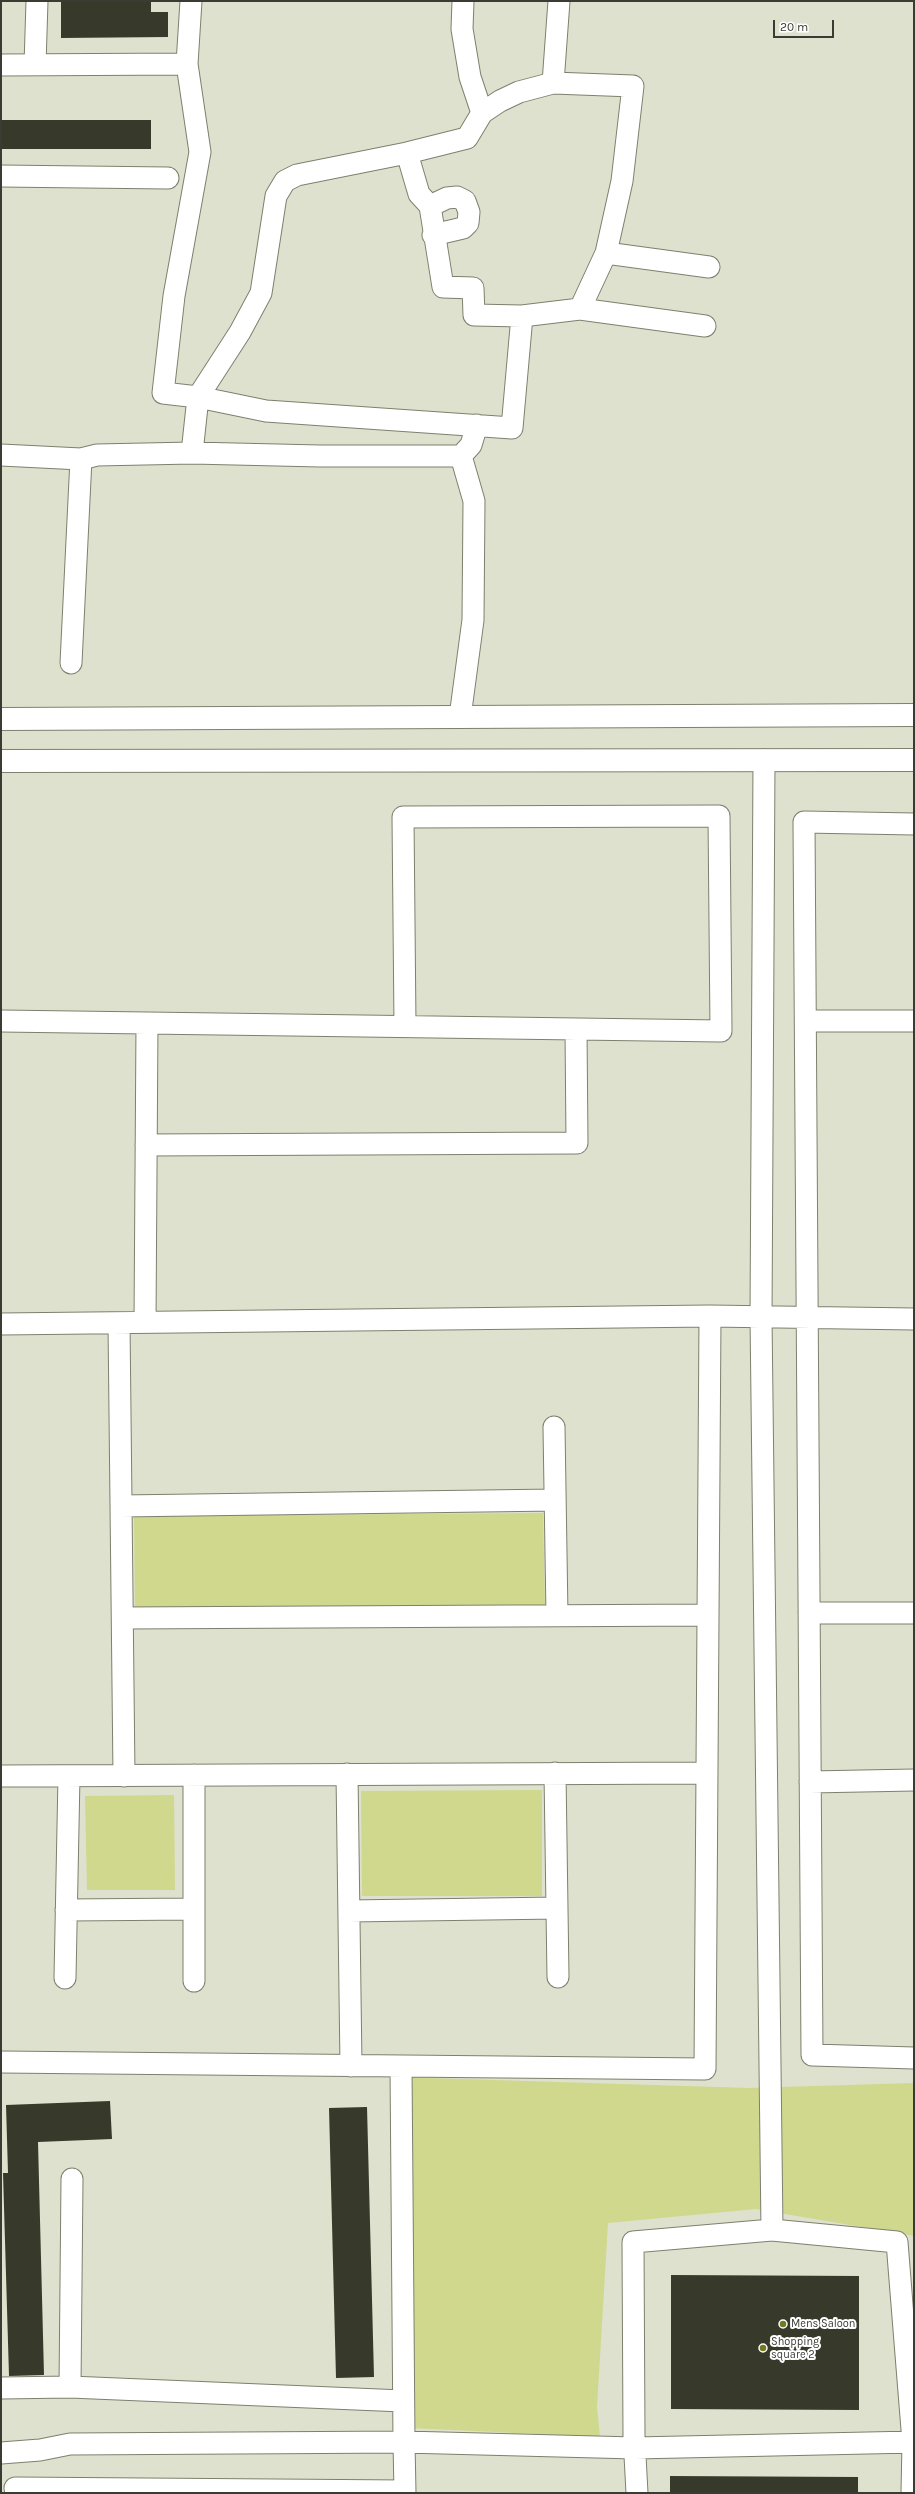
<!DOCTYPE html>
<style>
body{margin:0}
#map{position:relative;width:915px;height:2494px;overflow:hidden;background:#dee1cd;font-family:Karla,sans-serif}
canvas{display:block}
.frame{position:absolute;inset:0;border:2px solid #3a3b33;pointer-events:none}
.scale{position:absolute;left:773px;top:20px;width:61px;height:18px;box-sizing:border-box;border:2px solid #3a3b33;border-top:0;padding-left:5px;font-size:12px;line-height:14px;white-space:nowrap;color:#3a3b33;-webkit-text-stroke:3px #fff;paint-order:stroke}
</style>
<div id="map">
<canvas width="915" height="2494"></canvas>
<div class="frame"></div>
<div class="scale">20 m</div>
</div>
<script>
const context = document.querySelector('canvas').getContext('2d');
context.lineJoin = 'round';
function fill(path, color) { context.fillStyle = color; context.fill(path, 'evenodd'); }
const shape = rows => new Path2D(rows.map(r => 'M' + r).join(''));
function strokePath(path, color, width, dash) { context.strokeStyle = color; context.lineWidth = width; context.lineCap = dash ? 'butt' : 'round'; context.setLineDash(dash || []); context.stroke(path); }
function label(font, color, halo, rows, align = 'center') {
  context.font = font + ' Karla,sans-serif'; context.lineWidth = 4; context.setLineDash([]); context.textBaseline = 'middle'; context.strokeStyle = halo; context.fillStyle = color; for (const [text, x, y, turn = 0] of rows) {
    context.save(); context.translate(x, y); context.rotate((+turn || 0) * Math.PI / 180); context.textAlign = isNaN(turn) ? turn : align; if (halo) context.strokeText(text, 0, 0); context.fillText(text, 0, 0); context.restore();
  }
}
fill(shape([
 [543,1513,545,1605,135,1609,134,1516],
 [542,1790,542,1896,362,1896,361,1791],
 [174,1795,175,1890,87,1890,85,1796],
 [398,2077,749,2088,914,2083,914,2236,756,2209,608,2223,597,2407,600,2437,410,2428]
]), '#cfd88d');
fill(shape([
 [61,1,151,1,151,12,168,12,168,37,61,38],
 [1,120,151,120,151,149,1,149],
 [110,2101,112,2139,38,2142,44,2375,9,2376,3,2173,8,2173,6,2105],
 [367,2107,374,2377,336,2378,329,2108],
 [671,2275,859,2276,859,2410,671,2409],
 [670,2476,858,2477,858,2493,670,2493]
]), '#37392a');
const minor = shape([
 [463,1,462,29,470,77,482,113],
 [187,64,200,152,174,296,163,393,198,397,266,411,512,428,522,316,580,309,606,253],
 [1,65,187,64,191,1],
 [35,65,37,1],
 [553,83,559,1],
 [407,153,419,194,430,206,443,287,473,288,474,315,522,316],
 [1,176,168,178],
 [430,206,447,198,457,197,465,201,469,212,468,223,463,228,433,235],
 [580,309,705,326],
 [192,453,198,397,240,332,261,293,276,196,285,181,297,175,407,153,467,138,482,113,500,101,519,92,553,83,633,86,622,181,606,253,709,267],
 [1,455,81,459,97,455,192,453,320,456,461,456,474,501,473,620,460,717],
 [461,456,471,445,477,425],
 [71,663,81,459],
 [764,760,761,1317,772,2230],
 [914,824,804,822,812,2055,914,2058],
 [1,1021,147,1023,721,1031,719,816,403,817,405,1026],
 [806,1021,914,1021],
 [146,1145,577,1143,576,1029],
 [145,1322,147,1023],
 [119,1323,124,1776],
 [1,1324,710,1316,914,1319],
 [554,1427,557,1616],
 [121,1506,555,1500],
 [809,1613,914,1613],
 [123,1618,708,1615],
 [555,1773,558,1977],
 [347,1774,351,2066],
 [1,1776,707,1773],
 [810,1782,914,1780],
 [66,1910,194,1909],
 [349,1911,557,1908],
 [65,1978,69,1776],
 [194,1981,194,1775],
 [1,2062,705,2069,710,1316],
 [70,2387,72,2179],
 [1,2388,70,2387,403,2401],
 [1,2453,40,2450,70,2444,404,2442,401,2066],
 [16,2493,15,2488,405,2491],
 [405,2493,404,2442,635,2448,914,2442],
 [637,2493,634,2437,633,2242,772,2230,897,2242,913,2442,912,2493]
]);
const tertiary = shape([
 [1,719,914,715],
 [1,761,914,760]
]);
strokePath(minor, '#7d806e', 23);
strokePath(tertiary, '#7d806e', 24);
strokePath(minor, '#fff', 21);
strokePath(tertiary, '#fff', 22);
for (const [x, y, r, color] of [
 [783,2324,4,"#727923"],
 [763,2348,4,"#727923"]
]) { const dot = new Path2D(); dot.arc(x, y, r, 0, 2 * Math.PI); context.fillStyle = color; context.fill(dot); strokePath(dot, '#fff', 1.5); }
label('11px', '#3a3b33', '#fff', [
 ["Mens Saloon",791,2324],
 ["Shopping",771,2342],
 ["square 2",771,2355]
], 'left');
</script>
